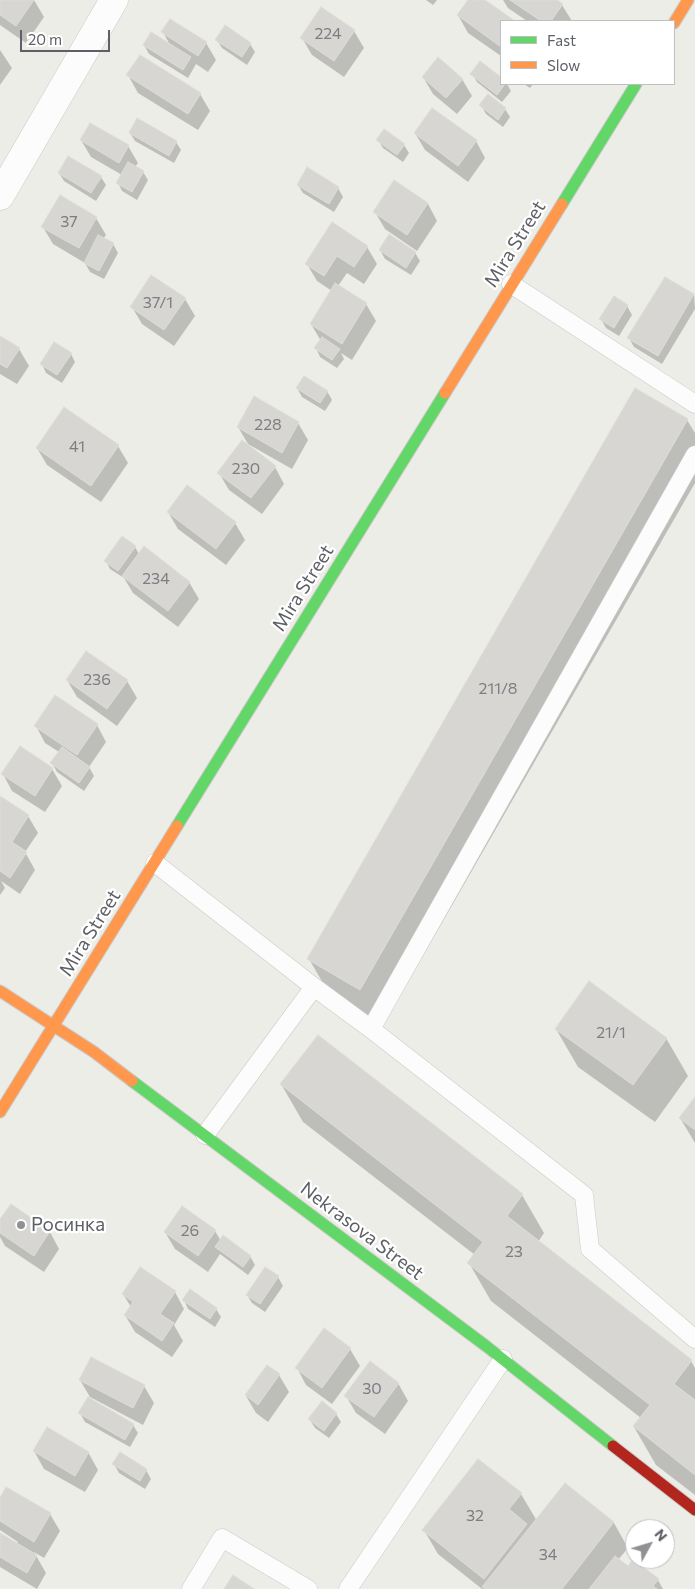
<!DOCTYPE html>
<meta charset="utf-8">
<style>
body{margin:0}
#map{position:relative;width:695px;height:1589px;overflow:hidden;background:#edede8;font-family:Commissioner,sans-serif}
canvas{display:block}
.legend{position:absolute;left:500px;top:20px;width:175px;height:65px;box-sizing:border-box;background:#fff;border:1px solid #bebfc2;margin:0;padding:6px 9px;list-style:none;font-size:15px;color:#5d6066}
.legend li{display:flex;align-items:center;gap:10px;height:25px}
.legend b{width:25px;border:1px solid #bebfc2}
.north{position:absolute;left:625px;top:1519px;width:50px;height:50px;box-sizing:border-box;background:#fff;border:1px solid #bebfc2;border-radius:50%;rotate:51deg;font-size:14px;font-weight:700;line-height:20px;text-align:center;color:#5d6066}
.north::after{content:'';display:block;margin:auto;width:18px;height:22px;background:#8f9194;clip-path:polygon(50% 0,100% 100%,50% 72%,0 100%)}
.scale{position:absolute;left:20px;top:30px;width:90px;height:22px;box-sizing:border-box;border:2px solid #5d6066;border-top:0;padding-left:6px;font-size:15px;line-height:18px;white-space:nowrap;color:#5d6066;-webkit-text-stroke:4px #fff;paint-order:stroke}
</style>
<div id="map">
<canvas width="695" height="1589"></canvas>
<ul class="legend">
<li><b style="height:6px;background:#63d668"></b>Fast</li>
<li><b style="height:6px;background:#ff974d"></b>Slow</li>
</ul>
<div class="north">N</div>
<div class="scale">20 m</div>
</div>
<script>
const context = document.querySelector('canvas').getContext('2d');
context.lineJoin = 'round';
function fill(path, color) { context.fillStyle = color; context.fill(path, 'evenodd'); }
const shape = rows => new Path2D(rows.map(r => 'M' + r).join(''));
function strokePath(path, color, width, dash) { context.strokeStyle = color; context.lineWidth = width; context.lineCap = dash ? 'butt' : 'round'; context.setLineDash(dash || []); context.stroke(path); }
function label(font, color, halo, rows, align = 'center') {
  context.font = font + ' Commissioner,sans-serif'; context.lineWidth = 4.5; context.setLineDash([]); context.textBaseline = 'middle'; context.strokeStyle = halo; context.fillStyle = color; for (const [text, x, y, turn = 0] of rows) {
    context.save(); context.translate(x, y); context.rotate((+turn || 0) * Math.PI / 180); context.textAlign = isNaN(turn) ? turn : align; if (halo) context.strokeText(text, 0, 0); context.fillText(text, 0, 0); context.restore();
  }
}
fill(shape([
 [0,0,34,0,44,17,26,43,0,25],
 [426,0,437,0,433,5],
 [469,0,482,0,512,21,501,21,501,56,468,33,458,15],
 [503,0,555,0,562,5,572,21,527,21,508,8],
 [354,31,364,48,344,77,312,55,302,38],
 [163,32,206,43,216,60,208,72,196,64,188,78,149,54,144,45,170,45],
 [217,40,250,44,255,52,247,65,222,48],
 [0,50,12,68,0,85],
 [480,63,501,79,501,84,507,84,511,91,502,102,477,82,472,74],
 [128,75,200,94,210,111,198,130,138,93],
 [423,77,462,79,472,96,457,114,433,94],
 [524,84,533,84,530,88],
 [488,96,505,109,510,117,503,127,486,114,481,105],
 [130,133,176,142,181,150,174,163,135,141],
 [415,133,476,141,485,158,468,182,425,150],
 [81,140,128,146,138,163,135,167,143,172,148,180,137,200,122,191,118,183,122,175,91,157],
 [378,140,404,145,409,153,403,162,383,148],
 [59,173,101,177,106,185,96,201,64,181],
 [394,182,428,204,437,221,417,251,385,229,375,212],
 [298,185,338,188,343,197,334,212,303,193],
 [96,218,106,235,103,239,113,244,118,253,104,279,90,272,85,263,53,244,43,227],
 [367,247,377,264,364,284,347,273,338,286,366,304,376,321,352,360,341,353,344,359,337,368,320,357,316,348,321,341,311,324,332,291,317,281,307,264],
 [380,250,414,251,420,261,411,275,385,259],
 [665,278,694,295,695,309,662,364,634,347,629,338],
 [614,298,627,306,632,315,619,336,606,328,601,319],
 [185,299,195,316,174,346,142,324,132,307],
 [0,337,19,349,29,366,17,384,0,374],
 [71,354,75,362,62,383,46,373,42,364],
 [297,388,327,391,332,400,325,411,302,397],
 [64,409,118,446,128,463,101,502,47,465,37,448],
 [687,420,695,433,695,483,382,1027,331,997,309,959],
 [298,423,308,440,292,469,248,444,238,427],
 [275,467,284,484,262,514,229,490,219,473],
 [188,486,235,523,245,540,226,565,178,529,168,512],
 [135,547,139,554,189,582,199,599,178,627,133,593,124,578,110,569,106,561],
 [67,680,127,681,137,698,117,726,77,697],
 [97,725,106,742,89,767,94,776,84,791,57,772,52,763,59,752,45,743,36,726],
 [52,769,62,786,45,812,12,791,3,774],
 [0,797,28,816,38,833,25,852,35,870,20,894,1,881,5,888,0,895],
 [556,1029,666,1038,688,1076,655,1122,578,1067],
 [318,1037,522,1195,544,1233,538,1242,691,1361,695,1368,695,1495,656,1465,634,1427,641,1418,491,1301,469,1263,475,1255,303,1122,281,1084],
 [695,1099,695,1143,680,1118],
 [11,1206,50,1232,59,1249,44,1272,5,1246,0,1237,0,1222],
 [215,1231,221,1241,250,1256,255,1265,248,1275,220,1254,208,1272,175,1249,165,1232],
 [278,1277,283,1286,265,1312,252,1303,247,1295],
 [190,1290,216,1309,221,1317,215,1327,188,1309,184,1300],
 [175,1292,184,1309,174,1325,183,1341,172,1357,135,1332,125,1315,131,1307,123,1294],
 [350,1349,360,1366,332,1404,306,1385,297,1368],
 [91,1359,144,1386,154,1403,143,1425,90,1397,80,1380],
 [267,1367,279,1375,289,1392,268,1422,256,1413,246,1396],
 [398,1383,408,1401,385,1434,356,1413,346,1396],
 [80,1413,133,1425,138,1433,130,1447,85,1422],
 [336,1414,341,1422,329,1438,315,1428,310,1420],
 [34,1451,88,1452,98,1470,85,1492,44,1469],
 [120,1454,146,1470,151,1479,145,1489,119,1473,114,1464],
 [479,1460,521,1494,537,1521,565,1484,614,1523,628,1548,618,1560,628,1567,658,1580,663,1589,482,1589,438,1554,424,1530],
 [0,1500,50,1514,60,1531,44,1558,34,1552,46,1573,37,1589,0,1567,0,1535,16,1544,18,1542,0,1530]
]), '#0003');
const building = shape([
 [0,0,34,0,16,26,0,15,0,0],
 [468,0,485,0,515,21,501,21,501,47,457,15,468,0],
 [510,0,557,0,563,4,551,21,541,21,510,0],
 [321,7,355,30,334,61,300,38,321,7],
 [170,19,207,42,198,56,161,32,170,19],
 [225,25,251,43,242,57,215,40,225,25],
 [151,32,191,57,183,70,143,45,151,32],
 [140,55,201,93,188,114,126,75,140,55],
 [438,57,463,79,446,98,422,77,438,57],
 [480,61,501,77,501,84,505,84,497,95,470,74,480,61],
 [488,94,506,108,498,120,479,105,488,94],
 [432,108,477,140,458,166,414,133,432,108],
 [137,118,177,141,169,156,129,133,137,118],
 [90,123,129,145,119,163,80,140,90,123],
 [384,129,405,144,397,155,376,140,384,129],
 [68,156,102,176,91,193,58,173,68,156],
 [128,162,144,171,132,192,116,183,128,162],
 [307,167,339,187,329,204,297,185,307,167],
 [394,180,428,203,407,235,373,212,394,180],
 [60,195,97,217,79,248,41,227,60,195],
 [332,222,368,246,354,267,337,256,324,276,305,264,332,222],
 [389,234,416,252,406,268,379,250,389,234],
 [98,235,114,243,99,271,84,263,98,235],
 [151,275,186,298,164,330,130,307,151,275],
 [665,277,694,294,658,356,627,338,665,277],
 [335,283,367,303,342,344,310,324,335,283],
 [614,296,628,305,614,328,599,319,614,296],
 [0,336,20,348,7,368,0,364,0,336],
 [322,337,340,349,332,360,314,348,322,337],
 [54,342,72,353,57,375,40,364,54,342],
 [304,376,328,391,320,403,296,388,304,376],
 [635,388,688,419,360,990,307,959,635,388],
 [254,396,299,422,282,453,237,427,254,396],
 [64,407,119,445,91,486,36,448,64,407],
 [242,440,276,466,251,498,217,473,242,440],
 [187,485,236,522,216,549,167,512,187,485],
 [122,536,136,546,118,571,104,561,122,536],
 [144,546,190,582,168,611,122,576,144,546],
 [86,651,128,680,107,709,66,680,86,651],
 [55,695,98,724,77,755,34,726,55,695],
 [20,746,53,768,35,796,1,774,20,746],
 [62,747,90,767,79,783,50,763,62,747],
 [0,796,29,815,12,842,27,852,10,878,0,871,0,796],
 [589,981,667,1038,633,1085,555,1029,589,981],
 [318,1035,523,1194,507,1216,692,1360,674,1384,695,1400,695,1475,633,1426,650,1405,467,1263,483,1242,280,1084,318,1035],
 [695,1097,695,1130,679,1118,695,1097],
 [11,1204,50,1231,34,1256,0,1233,0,1219,11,1204],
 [182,1206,216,1230,198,1256,164,1232,182,1206],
 [223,1235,251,1256,243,1267,215,1247,223,1235],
 [140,1267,176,1291,160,1314,174,1323,162,1341,124,1315,133,1302,122,1294,140,1267],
 [265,1267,279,1276,260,1304,246,1295,265,1267],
 [190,1289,217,1308,210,1319,182,1300,190,1289],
 [324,1328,351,1348,322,1388,295,1368,324,1328],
 [91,1357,145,1385,133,1408,79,1380,91,1357],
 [370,1361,399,1383,374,1417,344,1396,370,1361],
 [267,1365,280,1374,258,1405,245,1395,267,1365],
 [88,1397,134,1424,125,1440,78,1413,88,1397],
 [322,1401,337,1413,324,1431,308,1419,322,1401],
 [47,1427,89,1452,75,1476,33,1451,47,1427],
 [120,1452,147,1469,140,1481,112,1464,120,1452],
 [478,1459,522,1493,509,1509,527,1524,484,1579,422,1530,478,1459],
 [565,1483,614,1522,562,1589,485,1589,482,1587,565,1483],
 [6,1487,51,1513,34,1542,0,1521,0,1498,6,1487],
 [0,1533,37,1555,27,1573,0,1557,0,1533],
 [615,1556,628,1566,633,1559,659,1579,653,1586,657,1589,589,1589,615,1556],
 [233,1575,254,1589,224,1589,233,1575]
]);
fill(building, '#d7d6d3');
strokePath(building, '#dcdcd7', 1);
const lane = shape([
 [511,284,695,404],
 [155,863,314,987,205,1135],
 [314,987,371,1029,584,1195,590,1249,695,1339],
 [371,1029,695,455],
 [191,1589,222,1538,308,1589],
 [348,1589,503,1359]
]);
const street = shape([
 [0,196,114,0]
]);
const fast = shape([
 [562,204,636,84],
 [177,826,445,393],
 [132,1081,486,1346,613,1446]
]);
const slow = shape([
 [674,23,688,0],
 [445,393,562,204],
 [0,991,94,1052,132,1081],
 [0,1112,177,826]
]);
const jam = shape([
 [613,1446,695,1510]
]);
strokePath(lane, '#cacac8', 19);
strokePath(street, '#cacac8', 29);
strokePath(fast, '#cacaca', 13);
strokePath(slow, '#cacaca', 13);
strokePath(jam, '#cacaca', 13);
strokePath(lane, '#fcfcfc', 18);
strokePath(street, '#fcfcfc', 28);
strokePath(fast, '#63d668', 11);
strokePath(slow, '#ff974d', 11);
strokePath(jam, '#b3261e', 11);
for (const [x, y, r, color] of [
 [21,1225,5,"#8f9194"]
]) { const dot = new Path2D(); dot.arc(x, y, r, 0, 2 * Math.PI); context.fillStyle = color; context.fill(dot); strokePath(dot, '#fff', 2); }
label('16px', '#7c7e82', null, [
 ["224",328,34],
 ["37",69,222],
 ["37/1",158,303],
 ["228",268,425],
 ["41",77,447],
 ["230",246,469],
 ["234",156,579],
 ["236",97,680],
 ["211/8",498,689],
 ["21/1",611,1033],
 ["26",190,1231],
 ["23",514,1252],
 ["30",372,1389],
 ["32",475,1516],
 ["34",548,1555]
]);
label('19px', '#5d6066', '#fff', [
 ["Mira Street",515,244,-58],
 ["Mira Street",303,588,-58],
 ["Mira Street",90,933,-58],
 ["Nekrasova Street",362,1231,37]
]);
label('19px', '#5d6066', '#fff', [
 ["Росинка",31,1225]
], 'left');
</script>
